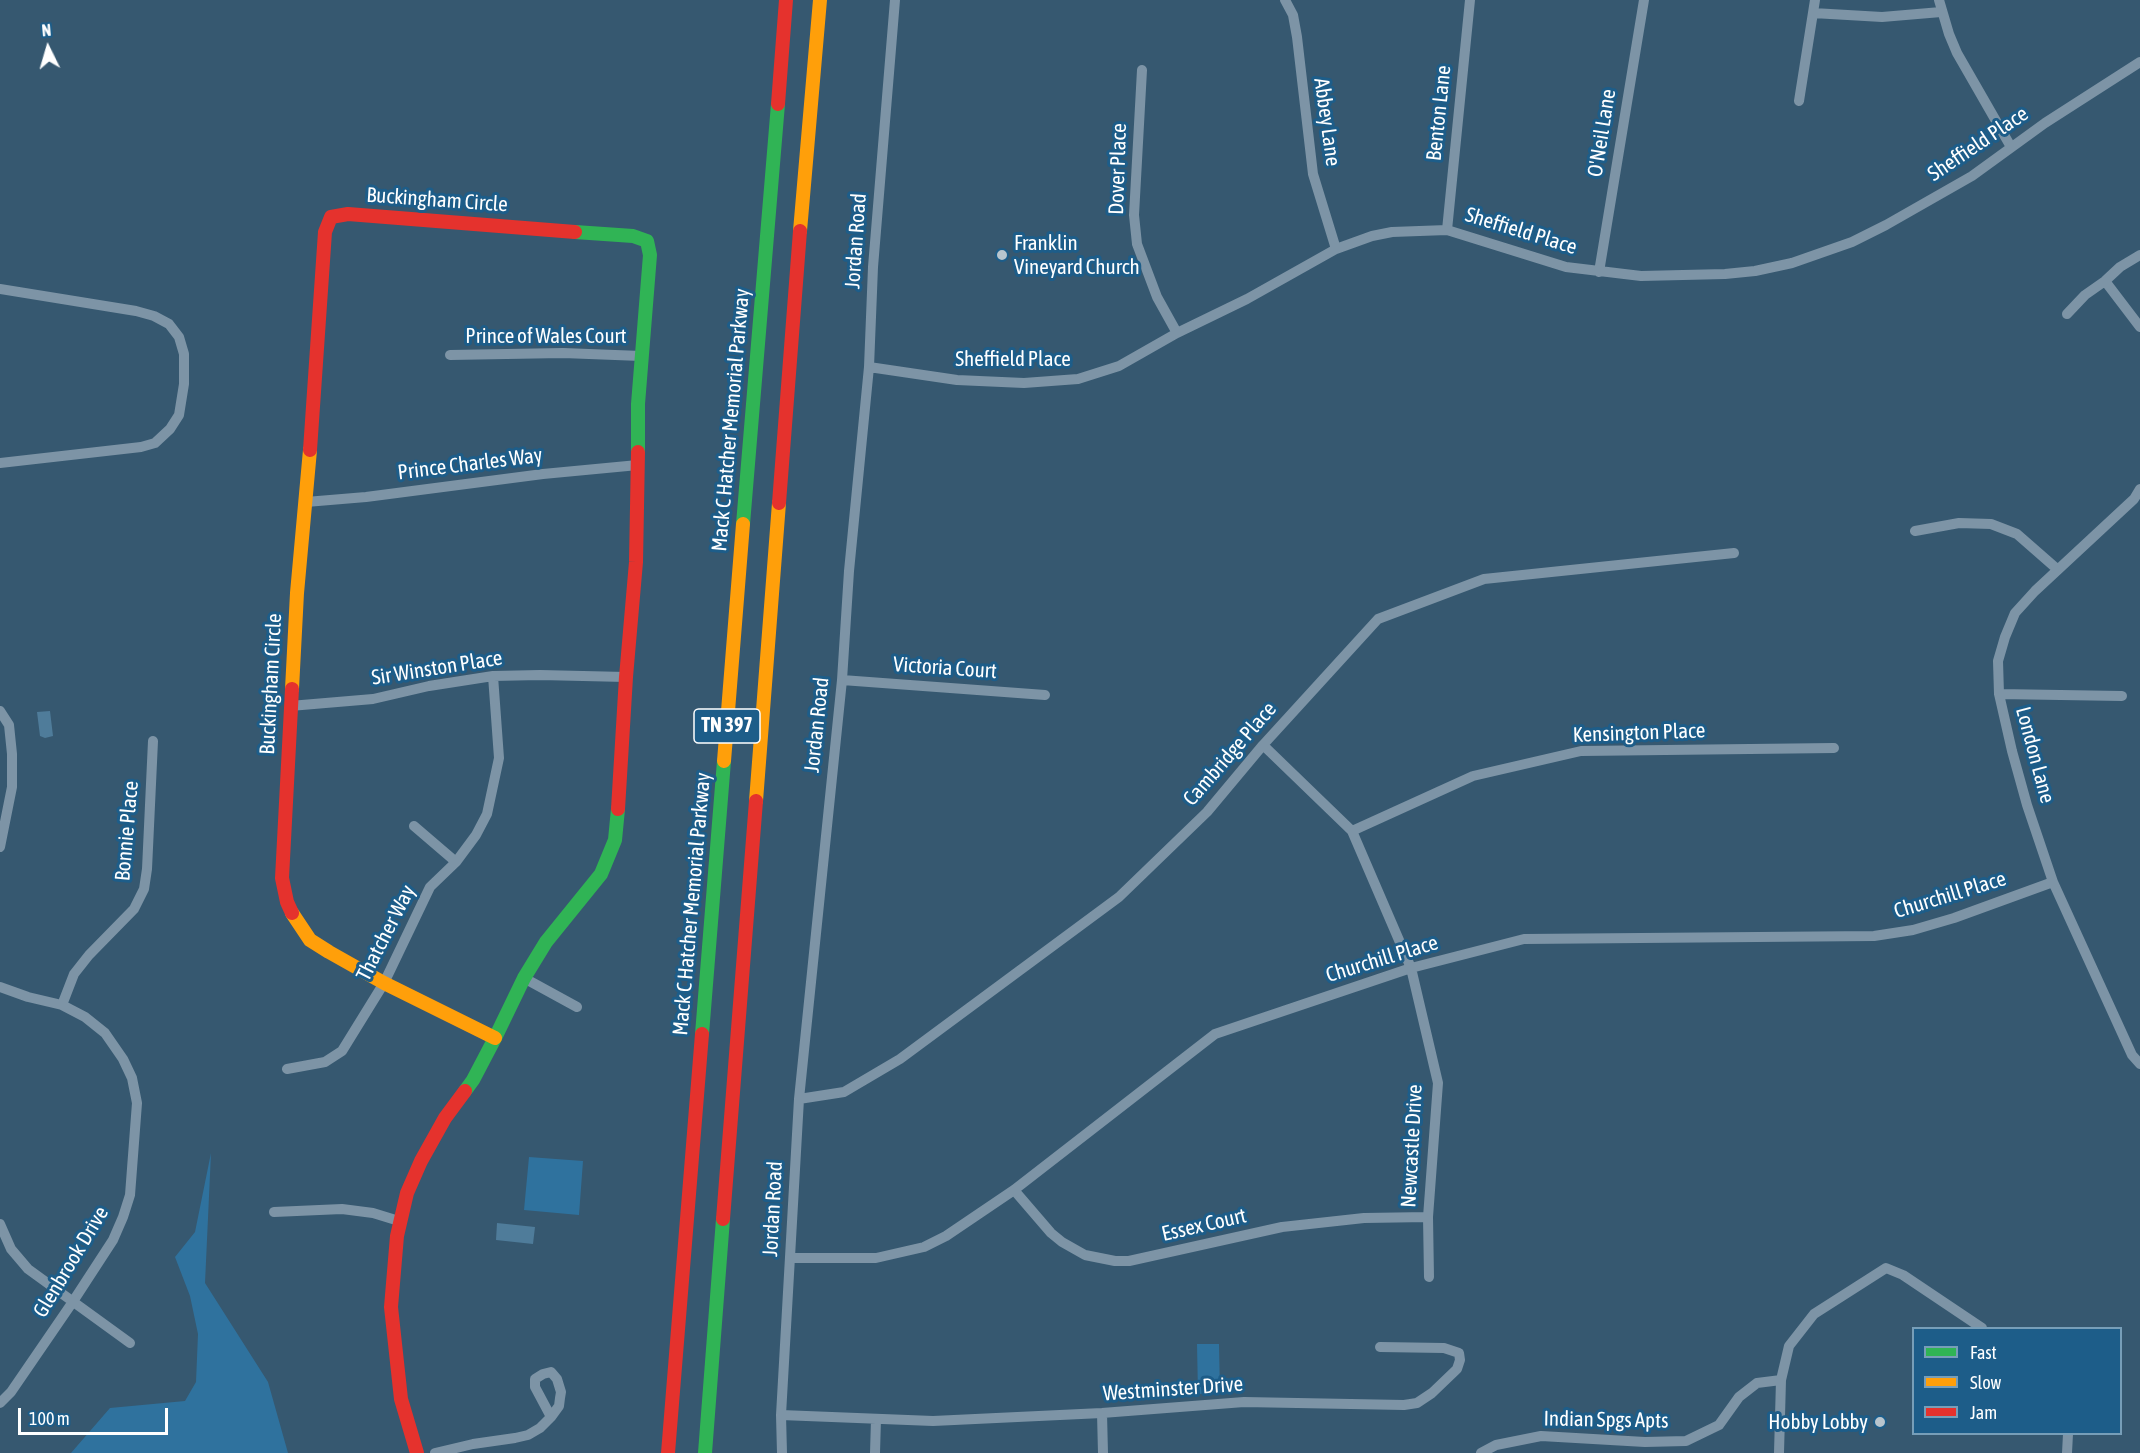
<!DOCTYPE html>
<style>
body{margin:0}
#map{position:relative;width:2140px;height:1453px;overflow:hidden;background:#365870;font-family:"Asap Condensed",sans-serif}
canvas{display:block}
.legend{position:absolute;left:1912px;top:1327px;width:210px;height:108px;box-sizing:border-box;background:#1d5d89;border:2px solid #779eb8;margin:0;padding:8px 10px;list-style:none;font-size:18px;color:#fff}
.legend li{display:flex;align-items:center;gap:12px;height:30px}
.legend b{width:30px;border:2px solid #779eb8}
.north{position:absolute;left:18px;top:18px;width:60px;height:60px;-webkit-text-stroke:4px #1d5d89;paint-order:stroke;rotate:355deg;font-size:16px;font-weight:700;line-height:24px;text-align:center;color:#fff}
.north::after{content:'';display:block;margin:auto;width:21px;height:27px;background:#fff;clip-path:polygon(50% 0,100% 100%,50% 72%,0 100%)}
.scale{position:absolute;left:18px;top:1408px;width:150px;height:27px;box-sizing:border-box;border:3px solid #fff;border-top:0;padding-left:8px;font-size:18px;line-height:21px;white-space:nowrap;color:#fff;-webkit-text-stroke:4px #1d5d89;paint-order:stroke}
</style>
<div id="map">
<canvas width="2140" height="1453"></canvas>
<ul class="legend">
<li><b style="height:8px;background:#30b455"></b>Fast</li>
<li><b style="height:8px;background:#ff9f0a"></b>Slow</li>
<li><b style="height:8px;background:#e5322d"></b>Jam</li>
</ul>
<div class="north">N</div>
<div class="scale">100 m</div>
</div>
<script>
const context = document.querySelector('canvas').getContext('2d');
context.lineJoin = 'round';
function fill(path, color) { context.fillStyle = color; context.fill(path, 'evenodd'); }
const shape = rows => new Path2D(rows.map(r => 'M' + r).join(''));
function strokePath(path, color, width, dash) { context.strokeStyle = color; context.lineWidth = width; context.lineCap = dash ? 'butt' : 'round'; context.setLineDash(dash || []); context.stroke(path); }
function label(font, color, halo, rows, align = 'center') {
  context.font = font + ' "Asap Condensed",sans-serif'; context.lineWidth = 6; context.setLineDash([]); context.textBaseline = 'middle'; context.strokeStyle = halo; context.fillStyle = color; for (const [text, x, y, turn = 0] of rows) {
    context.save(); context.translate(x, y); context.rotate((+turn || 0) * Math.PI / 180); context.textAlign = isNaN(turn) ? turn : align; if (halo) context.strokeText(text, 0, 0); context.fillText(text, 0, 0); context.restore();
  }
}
fill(shape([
 [211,1153,205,1283,268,1382,288,1453,71,1453,110,1408,185,1401,196,1382,198,1334,190,1296,175,1257,195,1232],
 [529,1157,583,1161,579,1215,524,1210],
 [1197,1344,1219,1344,1220,1393,1198,1394]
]), '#2f729e');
fill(shape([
 [50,711,53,736,45,738,40,736,37,712],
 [497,1223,535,1227,533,1244,496,1240]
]), '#4f7c9a');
strokePath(shape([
 [1285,0,1293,15,1297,37,1313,174,1336,249],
 [1939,0,1949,34,1957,53,2011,147],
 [1813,13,1882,17,1941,12],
 [1142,70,1134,215,1137,244,1157,297,1177,333],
 [1799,101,1815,0],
 [1447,230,1470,0],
 [1599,272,1644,0],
 [2105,281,2140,327],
 [0,289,136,311,154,316,169,324,179,337,184,354,184,384,179,415,170,429,155,443,141,447,0,463],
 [2067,314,2085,295,2105,281,2120,267,2140,255],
 [450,355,563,353,641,356],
 [869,367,957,380,1024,383,1078,379,1119,366,1177,333,1247,299,1336,249,1372,236,1392,232,1447,230,1566,267,1641,276,1725,274,1755,271,1792,263,1852,242,1886,225,1972,176,2045,123,2140,62],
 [2140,489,2134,499,2035,591,2015,613,2005,637,1998,661,1999,694,2012,751,2027,805,2053,882,2132,1055,2140,1064],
 [306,502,366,497,543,474,638,465],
 [1915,531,1959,523,1991,524,2017,534,2057,569],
 [842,680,1045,695],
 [1999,694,2122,696],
 [290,706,373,699,429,686,493,676,540,675,626,677],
 [0,711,9,725,12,754,12,787,0,847],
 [1263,745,1352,831,1411,968,1438,1083,1428,1217,1429,1277],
 [414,826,456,862],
 [1352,831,1473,776,1581,751,1834,748],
 [524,978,577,1007],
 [0,987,28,997,62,1005,85,1017,105,1033,123,1059,132,1078,137,1103,130,1195,123,1217,113,1240,72,1303,11,1392,0,1403],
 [62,1005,74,974,89,955,134,909,144,889,147,869,153,741],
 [287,1069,325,1062,342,1051,384,983,430,887,456,862,476,835,487,814,499,758,493,676],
 [799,1099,844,1092,900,1059,1119,897,1207,812,1263,745,1378,619,1484,579,1734,553],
 [1014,1190,1051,1233,1062,1242,1085,1255,1115,1261,1129,1261,1282,1227,1364,1218,1428,1217],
 [274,1212,342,1209,373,1213,399,1221],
 [0,1224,11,1249,28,1269,130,1343],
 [790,1258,876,1258,924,1247,946,1236,1014,1190,1215,1034,1411,968,1524,939,1874,936,1913,930,1954,918,2053,882],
 [1102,1413,1103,1453],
 [781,1415,933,1421,1102,1413,1244,1402,1404,1405,1417,1403,1432,1393,1457,1369,1460,1360,1459,1353,1444,1348,1380,1347],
 [435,1453,473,1444,515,1438,528,1435,540,1428,551,1417,559,1406,560,1398,561,1392,557,1379,551,1372,543,1374,535,1379,535,1387,551,1417],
 [782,1453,781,1415,799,1099,842,680,849,571,869,367,873,267,895,0],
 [875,1453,876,1419],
 [1481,1453,1496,1445,1541,1436,1645,1442,1686,1441,1719,1425,1739,1397,1757,1383,1781,1380],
 [1779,1453,1781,1380,1789,1346,1814,1314,1886,1268,1903,1275,1982,1328],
 [2067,1453,2068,1434]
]), '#7d94a6', 10);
strokePath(shape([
 [575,232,633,236,647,241,650,255,638,404,638,452],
 [743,524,778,104],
 [702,1034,724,761],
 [465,1091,473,1080,495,1038,524,978,546,942,601,874,615,840,618,809],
 [705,1453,723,1219]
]), '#30b455', 14);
strokePath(shape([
 [800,231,820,0],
 [292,689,297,593,310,450],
 [724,761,743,524],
 [756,801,779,503],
 [292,913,310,940,329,952,384,983,495,1038]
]), '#ff9f0a', 14);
strokePath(shape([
 [778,104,786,0],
 [310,450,325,232,331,217,348,214,575,232],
 [779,503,800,231],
 [618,809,626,677,636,562,638,452],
 [292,913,287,902,282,878,292,689],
 [723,1219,756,801],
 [417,1453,401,1399,391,1307,397,1236,407,1193,421,1161,445,1118,465,1091],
 [668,1453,702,1034]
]), '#e5322d', 14);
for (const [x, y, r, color] of [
 [1002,255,6,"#b9c5cd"],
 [1880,1422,6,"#b9c5cd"]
]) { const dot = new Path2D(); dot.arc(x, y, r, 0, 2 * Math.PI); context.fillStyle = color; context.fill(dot); strokePath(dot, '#1d5d89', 2); }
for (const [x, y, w] of [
 [727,726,66]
]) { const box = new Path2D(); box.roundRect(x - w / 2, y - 17, w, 34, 4.5); context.fillStyle = '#1d5d89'; context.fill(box); strokePath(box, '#fff', 1.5); }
label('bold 20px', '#fff', null, [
 ["TN 397",727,726]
]);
label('21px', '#fff', '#1d5d89', [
 ["Benton Lane",1439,113,-84],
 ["Abbey Lane",1327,122,82],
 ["O'Neil Lane",1602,133,-81],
 ["Sheffield Place",1978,144,-34],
 ["Dover Place",1118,169,-88],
 ["Buckingham Circle",437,200,4],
 ["Sheffield Place",1521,231,17],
 ["Jordan Road",856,241,-86],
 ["Prince of Wales Court",546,336],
 ["Sheffield Place",1013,359],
 ["Mack C Hatcher Memorial Parkway",731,420,-85],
 ["Prince Charles Way",470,464,-7],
 ["Sir Winston Place",437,668,-9],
 ["Victoria Court",945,668,4],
 ["Buckingham Circle",271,684,-87],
 ["Jordan Road",817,725,-84],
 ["Kensington Place",1639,733,-2],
 ["Cambridge Place",1230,754,-49],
 ["London Lane",2035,755,75],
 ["Bonnie Place",127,831,-85],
 ["Churchill Place",1950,895,-17],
 ["Mack C Hatcher Memorial Parkway",692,904,-85],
 ["Thatcher Way",386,933,-63],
 ["Churchill Place",1382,959,-17],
 ["Newcastle Drive",1412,1146,-87],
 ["Jordan Road",773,1209,-87],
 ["Essex Court",1204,1225,-13],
 ["Glenbrook Drive",71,1262,-59],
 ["Westminster Drive",1173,1389,-4],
 ["Indian Spgs Apts",1606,1420,1]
]);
label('21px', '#fff', '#1d5d89', [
 ["Franklin",1014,243],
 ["Vineyard Church",1014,267],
 ["Hobby Lobby",1868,1422,"right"]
], 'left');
</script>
